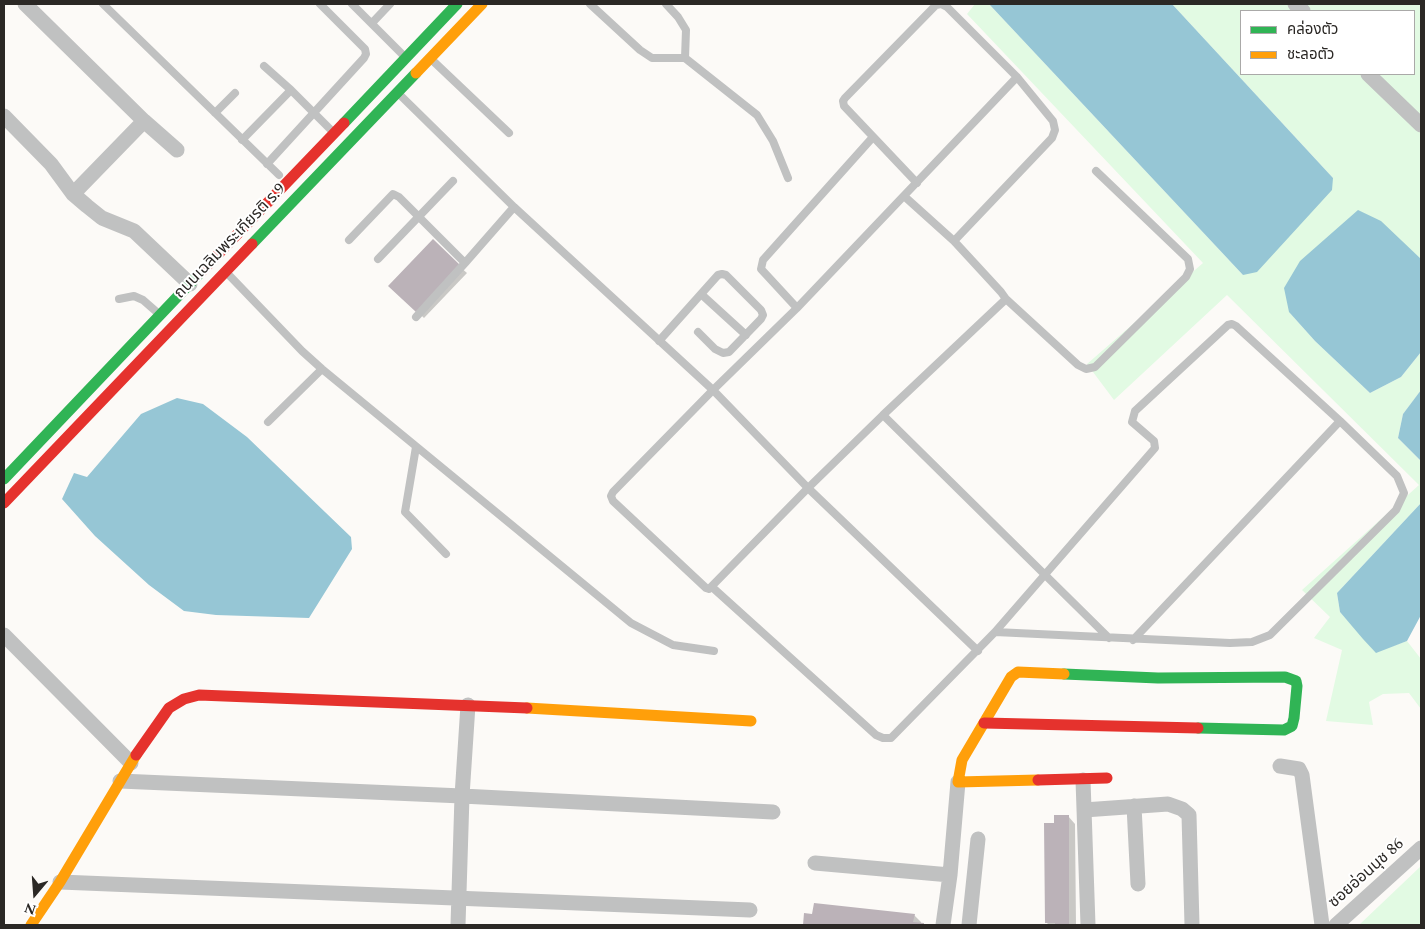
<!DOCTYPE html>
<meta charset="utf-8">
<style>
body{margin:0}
#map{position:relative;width:1425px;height:929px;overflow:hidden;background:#fcfaf7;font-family:Spectral,"Noto Sans Thai",serif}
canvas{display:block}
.frame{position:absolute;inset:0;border:5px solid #2b2825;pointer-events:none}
.legend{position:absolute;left:1240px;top:10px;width:175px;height:65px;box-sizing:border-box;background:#fff;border:1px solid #aaa9a8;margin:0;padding:6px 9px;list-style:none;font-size:15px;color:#2b2825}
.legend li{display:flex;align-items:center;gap:10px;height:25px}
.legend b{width:25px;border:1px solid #aaa9a8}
.north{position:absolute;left:10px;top:869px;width:50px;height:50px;-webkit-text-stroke:4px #fff;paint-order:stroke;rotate:198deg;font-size:14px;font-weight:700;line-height:20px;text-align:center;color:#2b2825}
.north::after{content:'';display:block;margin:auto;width:18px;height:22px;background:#2b2825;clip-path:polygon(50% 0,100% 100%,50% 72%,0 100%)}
</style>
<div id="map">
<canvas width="1425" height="929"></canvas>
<div class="frame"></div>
<ul class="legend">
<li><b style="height:6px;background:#30b455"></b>คล่องตัว</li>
<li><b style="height:6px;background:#ff9f0a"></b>ชะลอตัว</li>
</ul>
<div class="north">N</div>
</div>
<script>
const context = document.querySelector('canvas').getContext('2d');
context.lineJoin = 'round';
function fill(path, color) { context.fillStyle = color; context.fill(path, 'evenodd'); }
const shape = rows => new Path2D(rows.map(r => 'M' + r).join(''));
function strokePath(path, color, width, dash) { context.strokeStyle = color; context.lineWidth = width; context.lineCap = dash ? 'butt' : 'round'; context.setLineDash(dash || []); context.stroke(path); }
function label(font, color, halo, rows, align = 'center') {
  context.font = font + ' Spectral,"Noto Sans Thai",serif'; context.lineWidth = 4; context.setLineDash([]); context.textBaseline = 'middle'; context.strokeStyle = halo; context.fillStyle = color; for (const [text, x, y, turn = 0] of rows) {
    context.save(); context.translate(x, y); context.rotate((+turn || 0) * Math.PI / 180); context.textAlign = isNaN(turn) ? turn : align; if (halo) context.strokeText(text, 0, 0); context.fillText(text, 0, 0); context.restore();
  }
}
fill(shape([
 [975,4,989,4,1243,275,1333,178,1172,4,1421,4,1421,259,1406,246,1290,313,1315,341,1370,393,1401,377,1421,352,1421,390,1403,414,1398,438,1421,461,1421,503,1337,593,1340,612,1376,652,1407,641,1421,659,1421,709,1409,693,1383,694,1369,702,1373,725,1326,721,1342,650,1314,638,1330,617,1302,590,1419,485,1227,295,1114,400,1087,364,1203,263,967,14],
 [1241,11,1414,11,1414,74,1241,74],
 [1421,866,1421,925,1359,925]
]), '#e2fae3');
fill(shape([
 [989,4,1172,4,1333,178,1332,190,1257,272,1243,275],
 [1358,210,1381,221,1421,259,1421,352,1401,377,1370,393,1315,341,1289,312,1284,288,1300,261],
 [1421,390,1421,461,1398,438,1403,414],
 [177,398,203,404,247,437,351,537,352,549,309,618,216,615,184,611,149,585,95,536,62,499,74,473,87,477,141,414],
 [1421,503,1421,615,1407,641,1376,653,1363,639,1340,612,1337,593]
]), '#96c6d5');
fill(shape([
 [459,266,467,273,424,318,390,286],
 [1068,816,1075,824,1076,925,1049,925,1046,922,1055,824],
 [806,914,914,915,921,922,921,924,924,925,805,925]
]), '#0003');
fill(shape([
 [433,239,460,265,416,312,388,286],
 [1054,815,1069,815,1069,925,1055,925,1055,923,1045,923,1044,823,1054,823],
 [814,903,915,914,913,922,924,923,924,925,803,925,804,913,812,914]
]), '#bbb2b8');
strokePath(shape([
 [103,4,279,175],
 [352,4,405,57],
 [590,4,640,50,652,58,685,58,757,115,773,141,788,178],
 [666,4,678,17,686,30,685,58],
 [372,23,390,4],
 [431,59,509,133],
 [264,66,291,90,333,132],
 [399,94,514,207,713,390,808,488,978,651],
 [215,113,235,93],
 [242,140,291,90],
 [267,164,364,58,366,54,365,49,320,4],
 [917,183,844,106,843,101,845,98,936,5,941,4,947,7,1017,77,1053,121,1055,130,1052,138,954,241],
 [904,196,954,241,1001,292,1006,299,883,415,1109,638],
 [349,240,393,194,399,197,465,263,514,207],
 [378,259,453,181],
 [227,273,302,351,322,369,631,623,673,645,714,651],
 [701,294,746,335],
 [119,299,134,296,143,300,159,314],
 [1006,299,1078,365,1086,369,1095,367,1186,277,1190,269,1188,259,1096,171],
 [797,308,761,269,763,260,873,137],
 [416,317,465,263],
 [659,341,718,275,722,274,726,275,761,310,763,315,761,319,729,352,723,353,715,349,698,332],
 [883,415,808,488,709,589,706,588,613,501,611,496,613,492,713,390,797,308,1017,77],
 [268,422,322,369],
 [416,447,405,512,446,554],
 [712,587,876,735,883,738,891,738,995,632,1230,643,1252,642,1270,635,1396,510,1404,493,1397,476,1340,421,1236,326,1232,324,1228,325,1135,411,1132,422,1154,441,1155,448,995,632],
 [1133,640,1340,421]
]), '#c0c1c1', 8);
strokePath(shape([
 [25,4,144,121,177,150],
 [1295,4,1303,11],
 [1368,74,1421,125],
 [4,116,51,164,73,194,87,206,102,218,134,231,190,284],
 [73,194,144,121],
 [4,635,131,763],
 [1280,766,1299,769,1302,775,1322,925],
 [1083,780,1088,925],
 [120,781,462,796,773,812],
 [1134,806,1138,884],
 [1084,810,1168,804,1182,809,1189,815,1192,925],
 [815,863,950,875],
 [60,882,750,910],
 [458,925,462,796,468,705],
 [943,925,950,875,958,782],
 [969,925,978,839],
 [1336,925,1421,848]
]), '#c0c1c1', 15);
strokePath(shape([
 [344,123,457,4],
 [252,244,416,73],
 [4,479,200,273],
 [1064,674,1158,678,1285,677,1296,681,1297,686,1294,718,1292,726,1284,730,1198,728]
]), '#30b455', 11);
strokePath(shape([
 [416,73,482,4],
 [527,708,751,721],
 [1038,780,958,782,962,760,1011,677,1018,672,1064,674],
 [31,925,60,882,136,755]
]), '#ff9f0a', 11);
strokePath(shape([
 [200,273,344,123],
 [4,503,252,244],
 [984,723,1198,728],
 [136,755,169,708,184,699,199,695,527,708],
 [1038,780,1107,778]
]), '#e5322d', 11);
label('16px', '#2b2825', '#fff', [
 ["ถนนเฉลิมพระเกียรติ ร.9",231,242,-46],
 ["ซอยอ่อนนุช 86",1367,874,-42]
]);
</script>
